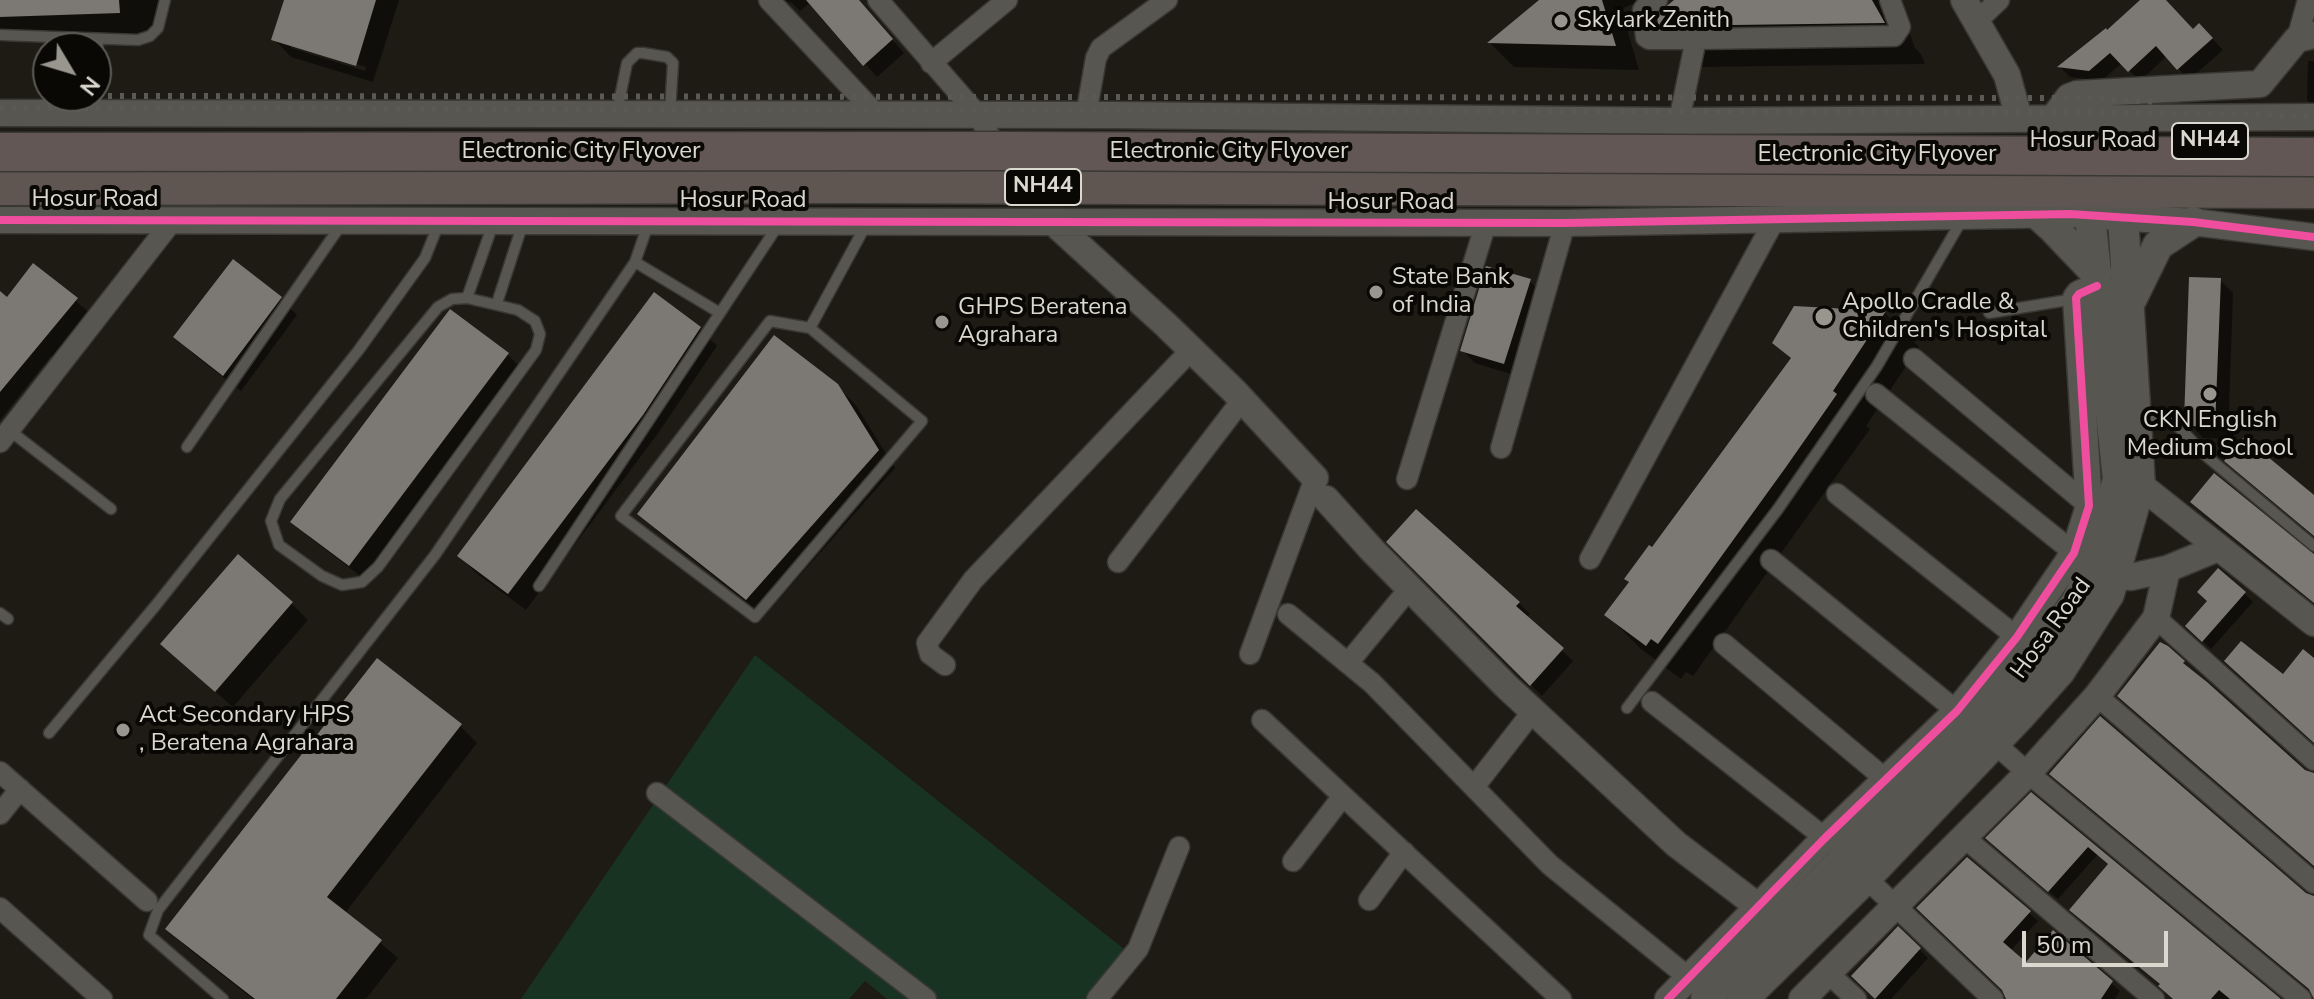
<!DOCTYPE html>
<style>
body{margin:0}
#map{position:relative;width:2314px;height:999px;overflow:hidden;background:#1d1b14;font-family:"Nunito Sans",sans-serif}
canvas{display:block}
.north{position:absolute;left:32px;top:32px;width:80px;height:80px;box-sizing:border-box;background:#090804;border:2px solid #5d5b55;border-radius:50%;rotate:128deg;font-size:22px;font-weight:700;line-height:32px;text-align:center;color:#dad8cf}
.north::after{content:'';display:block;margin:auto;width:28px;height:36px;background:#98968e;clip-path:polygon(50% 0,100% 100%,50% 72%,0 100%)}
.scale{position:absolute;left:2022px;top:931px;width:146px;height:36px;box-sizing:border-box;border:4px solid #dad8cf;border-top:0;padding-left:10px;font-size:24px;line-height:28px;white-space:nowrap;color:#dad8cf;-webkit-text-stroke:6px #090804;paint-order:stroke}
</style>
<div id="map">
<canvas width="2314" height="999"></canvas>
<div class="north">N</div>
<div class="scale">50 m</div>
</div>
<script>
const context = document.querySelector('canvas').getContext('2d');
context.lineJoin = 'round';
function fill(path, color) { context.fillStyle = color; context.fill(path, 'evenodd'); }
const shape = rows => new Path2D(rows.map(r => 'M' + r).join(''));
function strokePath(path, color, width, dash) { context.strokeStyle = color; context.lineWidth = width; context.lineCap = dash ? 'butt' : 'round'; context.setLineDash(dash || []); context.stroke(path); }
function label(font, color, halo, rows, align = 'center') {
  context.font = font + ' "Nunito Sans",sans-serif'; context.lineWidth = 8; context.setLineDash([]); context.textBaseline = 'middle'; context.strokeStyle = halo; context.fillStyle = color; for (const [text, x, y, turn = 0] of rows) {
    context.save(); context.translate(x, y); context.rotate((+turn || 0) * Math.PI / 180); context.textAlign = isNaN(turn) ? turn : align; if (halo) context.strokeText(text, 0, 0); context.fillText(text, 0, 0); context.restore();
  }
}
fill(shape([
 [755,655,1139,961,1108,999,887,999,865,981,849,999,521,999]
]), '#193323');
fill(shape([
 [0,0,159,0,159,37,0,42],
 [286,0,399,0,373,82,291,57,274,39],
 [291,44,366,67,365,71,291,48],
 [783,0,857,0,904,53,877,77,811,2,800,11,792,3],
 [1542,0,1642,0,1621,9,1639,70,1514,67,1490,43],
 [1679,0,1898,0,1915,48,1921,54,1925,64,1702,67,1660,25],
 [2142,0,2164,0,2193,31,2210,36,2223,50,2189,80,2167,56,2140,81,2122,63,2101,81,2070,77,2060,67,2107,33],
 [2308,61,2314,61,2314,107,2307,100],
 [34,266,90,313,54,358,51,356,0,420,0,293,7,299],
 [2220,280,2233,293,2228,439,2203,438,2186,420],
 [1530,281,1542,294,1517,376,1475,363,1462,350],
 [280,298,297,315,241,391,193,354,176,337],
 [1795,308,1885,313,1919,347,1866,426,1870,429,1693,676,1686,672,1681,679,1641,649,1607,615,1792,360,1775,342],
 [700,329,717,346,659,432,526,610,476,573,459,556],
 [507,354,524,371,367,581,310,538,293,521],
 [837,386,855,404,895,468,764,616,657,531,640,514],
 [1389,542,1519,603,1530,614,1526,617,1573,661,1542,696],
 [2245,594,2253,602,2211,649,2187,626,2210,601],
 [291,603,308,620,233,707,180,661],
 [460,726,477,743,345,913,398,958,366,999,253,999,185,946,168,929],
 [2031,795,2277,999,2175,999,2110,864,2098,854,2058,899,1996,847],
 [1919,908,2029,913,2038,921,2010,951,2026,965,2053,932,2120,991,2115,999,2007,999,2004,989],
 [1898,929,1928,958,1891,999,1877,999,1853,976]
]), '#0007');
fill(shape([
 [0,0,119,0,120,13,0,17],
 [284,0,376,0,356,66,271,40],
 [806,0,859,0,893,39,863,66],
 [1539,0,1602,0,1616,46,1487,43],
 [1674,0,1872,0,1885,23,1658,26,1657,14],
 [2140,0,2166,0,2193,29,2199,23,2213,38,2177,70,2156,46,2128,72,2110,53,2089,71,2057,67,2106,28,2107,30],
 [233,259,282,297,223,376,173,337],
 [33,263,78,298,0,392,0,291,7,297],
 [1486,266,1531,279,1504,364,1460,351],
 [2189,277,2221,278,2215,427,2188,426,2184,421],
 [654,292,701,327,643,415,508,594,457,556],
 [1794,306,1886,311,1833,391,1837,394,1786,467,1658,644,1651,639,1646,646,1604,615,1629,582,1624,579,1649,545,1652,547,1791,358,1772,343],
 [450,309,509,353,349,566,290,522],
 [774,335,838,384,879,450,746,600,637,514],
 [2244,437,2314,495,2314,536,2224,461],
 [2214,473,2314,554,2314,603,2190,502],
 [1416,509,1520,602,1516,606,1564,648,1530,686,1386,542],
 [238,554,293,602,215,692,160,644],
 [2218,568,2246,592,2202,642,2185,626,2207,601,2197,592],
 [2241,641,2283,674,2303,649,2314,658,2314,743,2224,661],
 [2160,642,2168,646,2185,661,2183,663,2207,682,2305,770,2314,773,2314,866,2117,696],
 [377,658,462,724,327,897,382,940,336,999,255,999,165,929],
 [2100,716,2306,893,2314,896,2314,999,2309,989,2049,774],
 [2031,792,2281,999,2230,999,2219,990,2211,999,2173,999,2165,992,2158,986,2160,984,2069,910,2108,864,2088,847,2048,892,1985,838],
 [1967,857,2031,911,2003,942,2026,962,2053,930,2113,981,2101,999,2006,999,2002,990,1916,908],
 [1898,926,1921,948,1875,999,1851,976]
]), '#7c7873');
const service = shape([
 [0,35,138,40,150,36,158,28,165,0],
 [617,112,627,63,637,53,643,53,667,57,673,63,670,112],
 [95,113,98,40],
 [635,262,649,222],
 [467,298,518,310,535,321,540,334,536,350,378,567,362,582,342,585,322,576,279,545,271,521,280,499,438,307,452,299,467,298],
 [467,298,493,224],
 [497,303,523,223],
 [1989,313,2074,299],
 [810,328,770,321,621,516,755,617,922,421,810,328,867,223],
 [2138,417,2175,423,2205,455,2314,546],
 [9,430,111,509],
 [187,447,341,225],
 [539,586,781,221,783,192],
 [0,613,8,619],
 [1627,708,1778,509,1877,366,1963,218],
 [49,733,156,605,358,351,425,258,439,223],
 [223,999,149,935,158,910,435,555,635,262,720,313]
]);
const minor = shape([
 [769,0,876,114],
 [878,0,977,114,991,138],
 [1657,0,1648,4,1643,10,1646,37,1649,39,1696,39,1679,121],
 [1977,21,1999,0],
 [1696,39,1894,36,1900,27,1890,0],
 [2297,39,2308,0],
 [931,63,1007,0],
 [1086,115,1096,58,1101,48,1167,0],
 [1914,359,2094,510],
 [1876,394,2082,559],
 [0,442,173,220],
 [1501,448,1565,223],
 [1407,479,1486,223],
 [1837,494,2028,646],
 [1590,559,1775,219],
 [1771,560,1975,726,2028,773,2301,999],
 [1118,562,1242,400],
 [1288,614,1372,683,1550,865,1699,986],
 [2156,618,2314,760],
 [1724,644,1896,788],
 [1250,654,1315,478],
 [1348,663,1409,589],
 [945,665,930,654,927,643,973,580,1192,349],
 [2097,696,2314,883],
 [1652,702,1834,845],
 [1262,720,1343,796,1293,861],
 [0,772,147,901],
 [1474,787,1533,711],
 [657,793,926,999],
 [1343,796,1561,999],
 [0,814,20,789],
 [1965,838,2154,999],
 [1866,878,1993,999],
 [1369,900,1404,852],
 [0,908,102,999],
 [1827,972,1856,999],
 [1097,999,1138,949,1179,847]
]);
const tertiary = shape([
 [1964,0,2007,75,2019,118],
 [0,113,1113,115,1679,121,2314,117],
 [2054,117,2069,97,2077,94,2260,84,2297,39,2314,35],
 [0,220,1565,223,2070,214,2193,222,2314,237],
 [1053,222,1166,325,1234,391,1315,478],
 [2140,485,2314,623],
 [1326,499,1372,550,1506,686,1676,844,1772,917],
 [2114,576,2131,577,2167,569,2218,548],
 [1668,999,1825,838,1957,711,2017,637,2074,553,2089,506,2076,298,2079,294,2097,286],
 [1802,999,2028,773,2097,696,2156,618,2167,569]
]);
const secondary = shape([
 [2011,190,2053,228,2097,274],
 [2131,300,2158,245,2193,222],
 [1706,999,2001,699,2075,604,2094,569,2118,479,2090,216,2081,167],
 [1743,999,1866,878,2019,717,2060,671,2109,594,2140,485,2123,217,2113,170]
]);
const trunk = shape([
 [0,188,843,186,2314,191]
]);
strokePath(service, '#393832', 13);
strokePath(minor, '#393832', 23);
strokePath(tertiary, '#393832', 29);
strokePath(secondary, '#393832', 33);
strokePath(trunk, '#393832', 37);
strokePath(service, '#585651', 10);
strokePath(minor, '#585651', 20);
strokePath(tertiary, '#585651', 26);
strokePath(secondary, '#585651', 30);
strokePath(trunk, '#5f5652', 34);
strokePath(shape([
 [96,96,2078,98,2160,102],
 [0,108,2081,112,2314,116]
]), '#5a5954', 6, [4, 8]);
const motorwayBridge = shape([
 [0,152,1011,151,2314,157]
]);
strokePath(motorwayBridge, '#393832', 41, []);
strokePath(motorwayBridge, '#635755', 38);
strokePath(shape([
 [0,220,1565,223,2070,214,2193,222,2314,237],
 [1668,999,1825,838,1957,711,2017,637,2074,553,2089,506,2076,298,2079,294,2097,286]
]), '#ef4d9e', 8);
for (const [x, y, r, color] of [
 [1561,21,8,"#98968e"],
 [1376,292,8,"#98968e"],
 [1824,317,10,"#98968e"],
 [942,322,8,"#98968e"],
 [2210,394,8,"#98968e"],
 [123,730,8,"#98968e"]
]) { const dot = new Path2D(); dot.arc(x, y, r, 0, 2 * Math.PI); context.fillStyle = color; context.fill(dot); strokePath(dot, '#090804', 3); }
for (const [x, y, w] of [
 [2210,141,76],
 [1043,187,76]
]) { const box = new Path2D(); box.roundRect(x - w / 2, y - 18, w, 36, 6); context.fillStyle = '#090804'; context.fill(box); strokePath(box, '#dad8cf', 2); }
label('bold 22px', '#dad8cf', null, [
 ["NH44",2210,141],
 ["NH44",1043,187]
]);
label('24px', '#dad8cf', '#090804', [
 ["Skylark Zenith",1577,21],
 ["State Bank",1392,278],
 ["of India",1392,306],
 ["Apollo Cradle &",1842,303],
 ["Children's Hospital",1842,331],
 ["GHPS Beratena",958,308],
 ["Agrahara",958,336],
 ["CKN English",2210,421,"center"],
 ["Medium School",2210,449,"center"],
 ["Act Secondary HPS",139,716],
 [", Beratena Agrahara",139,744]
], 'left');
label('24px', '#dad8cf', '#090804', [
 ["Hosur Road",2093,141],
 ["Electronic City Flyover",581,152],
 ["Electronic City Flyover",1229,152],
 ["Electronic City Flyover",1877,155],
 ["Hosur Road",95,200],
 ["Hosur Road",743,201],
 ["Hosur Road",1391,203],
 ["Hosa Road",2052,629,-54]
]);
</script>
